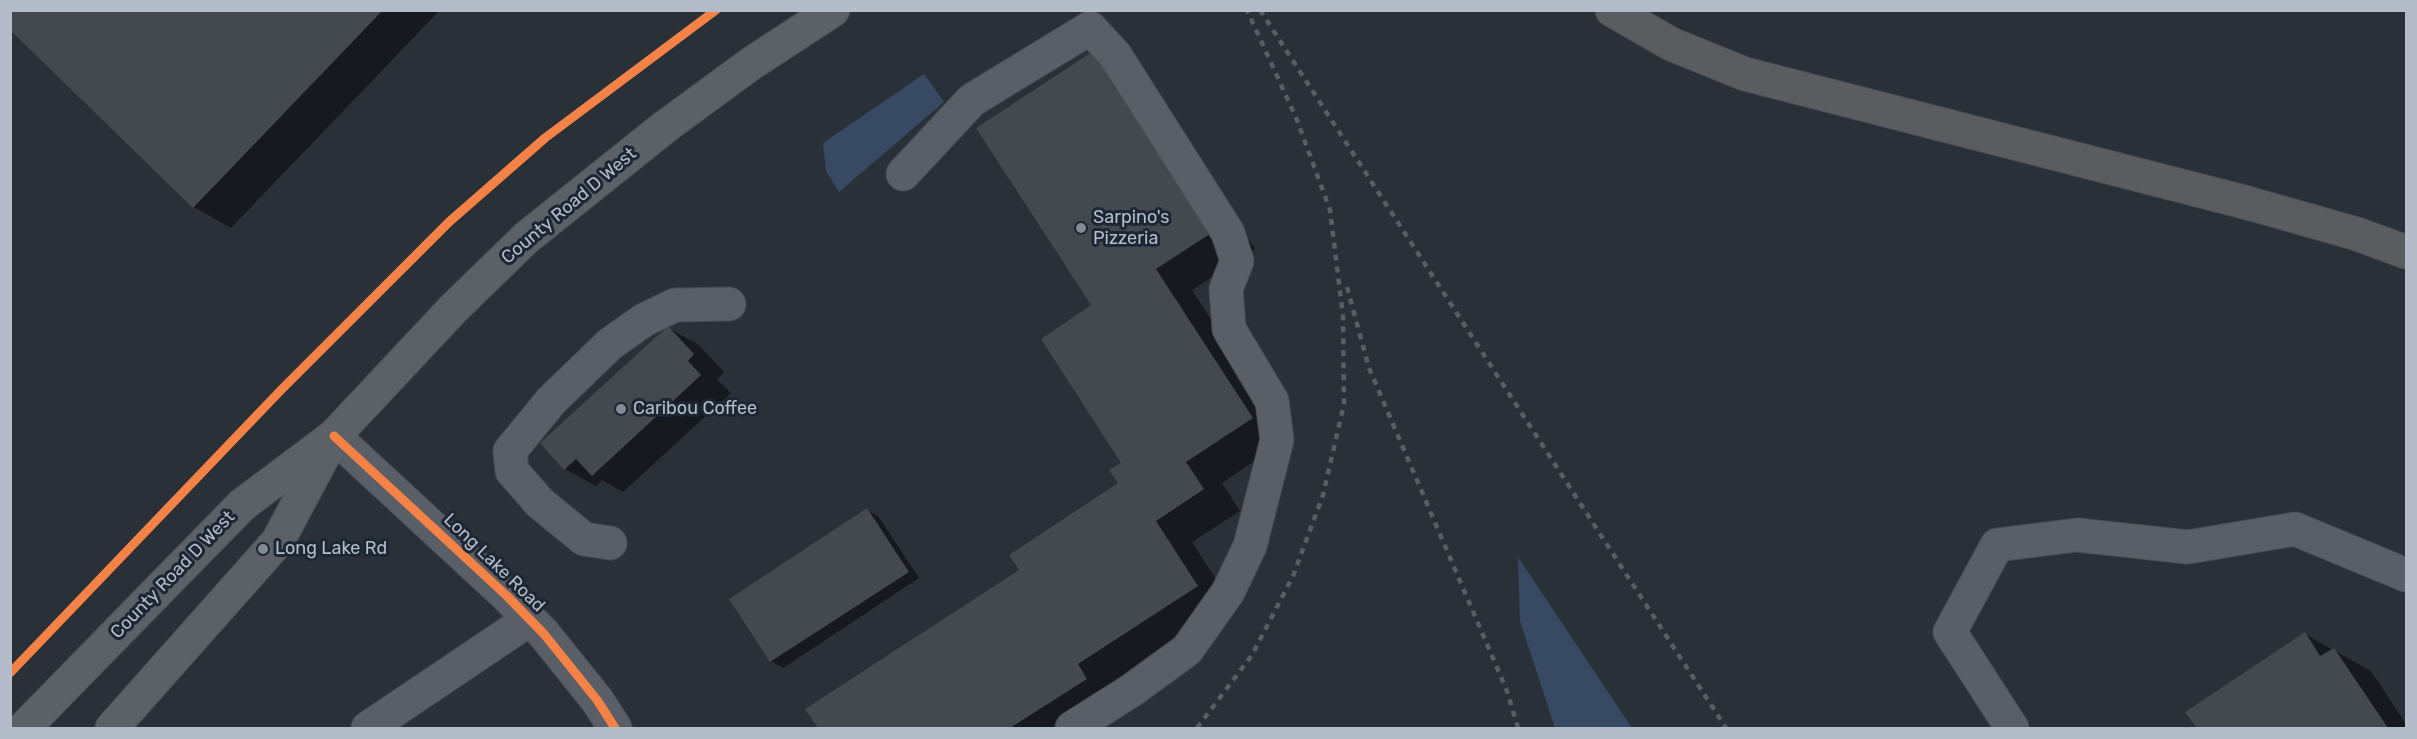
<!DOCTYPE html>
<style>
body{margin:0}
#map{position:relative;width:2417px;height:739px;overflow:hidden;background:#2a3038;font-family:Rubik,sans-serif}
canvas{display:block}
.frame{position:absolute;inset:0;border:12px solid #b4bcc9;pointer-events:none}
</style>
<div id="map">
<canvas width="2417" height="739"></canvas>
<div class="frame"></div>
</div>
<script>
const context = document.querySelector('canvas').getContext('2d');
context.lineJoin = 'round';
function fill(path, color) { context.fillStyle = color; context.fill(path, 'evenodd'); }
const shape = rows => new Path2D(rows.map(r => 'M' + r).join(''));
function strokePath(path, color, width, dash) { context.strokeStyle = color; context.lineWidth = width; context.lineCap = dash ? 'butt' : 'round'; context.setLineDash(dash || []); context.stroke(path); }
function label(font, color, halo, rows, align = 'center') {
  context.font = font + ' Rubik,sans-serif'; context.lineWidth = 6; context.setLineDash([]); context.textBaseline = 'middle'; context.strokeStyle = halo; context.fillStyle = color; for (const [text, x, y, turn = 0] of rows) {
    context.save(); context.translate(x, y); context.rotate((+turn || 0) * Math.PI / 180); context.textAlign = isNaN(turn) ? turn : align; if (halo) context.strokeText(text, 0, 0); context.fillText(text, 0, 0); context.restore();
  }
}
fill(shape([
 [924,74,944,102,839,192,826,171,823,143],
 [1518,557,1632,728,1555,728,1520,621]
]), '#384963');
fill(shape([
 [10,10,440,10,231,228,194,207],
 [1138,69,1255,249,1192,290,1288,439,1222,483,1240,511,1192,542,1234,607,1079,728,820,728,808,710,1021,571,1120,484,1123,463,1093,306],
 [668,328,699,345,724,372,717,379,731,393,623,492,602,480,596,486,565,469],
 [867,510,878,516,919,578,783,668,771,661,731,600],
 [2305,634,2371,671,2406,724,2406,728,2198,728,2188,713]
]), '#0007');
fill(shape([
 [10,10,383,10,193,208,10,30],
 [1101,46,1219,228,1156,269,1253,418,1186,462,1204,489,1156,521,1198,586,1078,664,1087,679,1010,728,818,728,805,709,1019,570,1009,555,1118,483,1109,470,1121,463,1041,339,1091,305,976,128],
 [668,326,694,354,688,361,701,375,592,476,576,459,564,470,540,443],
 [867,508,909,572,770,662,729,599],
 [2305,632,2320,656,2334,648,2388,728,2197,728,2185,712]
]), '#444950');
const minor = shape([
 [903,174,972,100,1090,28,1115,55,1228,233,1237,261,1226,289,1229,329,1272,401,1277,440,1250,546,1228,592,1187,650,1132,690,1072,728],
 [334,436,507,596,544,634,597,700,615,728],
 [610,543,584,539,540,503,512,471,510,451,551,401,610,344,644,320,675,305,729,304],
 [368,728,530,619],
 [2012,728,1950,632,1997,545,2077,535,2188,547,2295,529,2406,575]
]);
const major = shape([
 [24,728,242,505,334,436,453,309,526,238,666,126,752,63,833,10],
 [112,728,278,541,329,445]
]);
const highway = shape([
 [1612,10,1671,44,1745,74,2248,203,2357,234,2406,252]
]);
strokePath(minor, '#484c53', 35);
strokePath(major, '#484c55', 35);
strokePath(highway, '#474c53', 35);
strokePath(minor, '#5a5e66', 33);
strokePath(major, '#5c6168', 33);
strokePath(highway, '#5a5d60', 33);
strokePath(shape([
 [1260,10,1726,728],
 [1347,287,1369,368,1507,691,1518,728],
 [1197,728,1252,655,1293,576,1323,495,1344,404,1343,316,1330,210,1297,120,1247,10]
]), '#595d64', 4.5, [6, 6]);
strokePath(shape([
 [334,436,507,596,544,634,597,700,615,728],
 [10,673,281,390,449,222,545,138,716,10]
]), '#f48246', 9);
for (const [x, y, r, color] of [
 [1081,228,6,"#848b96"],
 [621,409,6,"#848b96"],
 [263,549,6,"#848b96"]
]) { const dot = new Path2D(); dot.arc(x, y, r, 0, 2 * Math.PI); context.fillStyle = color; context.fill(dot); strokePath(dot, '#1d2633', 2); }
label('18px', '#b4bcc9', '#1d2633', [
 ["County Road D West",569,206,-40],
 ["Long Lake Road",494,563,44],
 ["County Road D West",173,575,-46]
]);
label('18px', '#b4bcc9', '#1d2633', [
 ["Sarpino's",1093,218],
 ["Pizzeria",1093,239],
 ["Caribou Coffee",633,409],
 ["Long Lake Rd",275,549]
], 'left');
</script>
